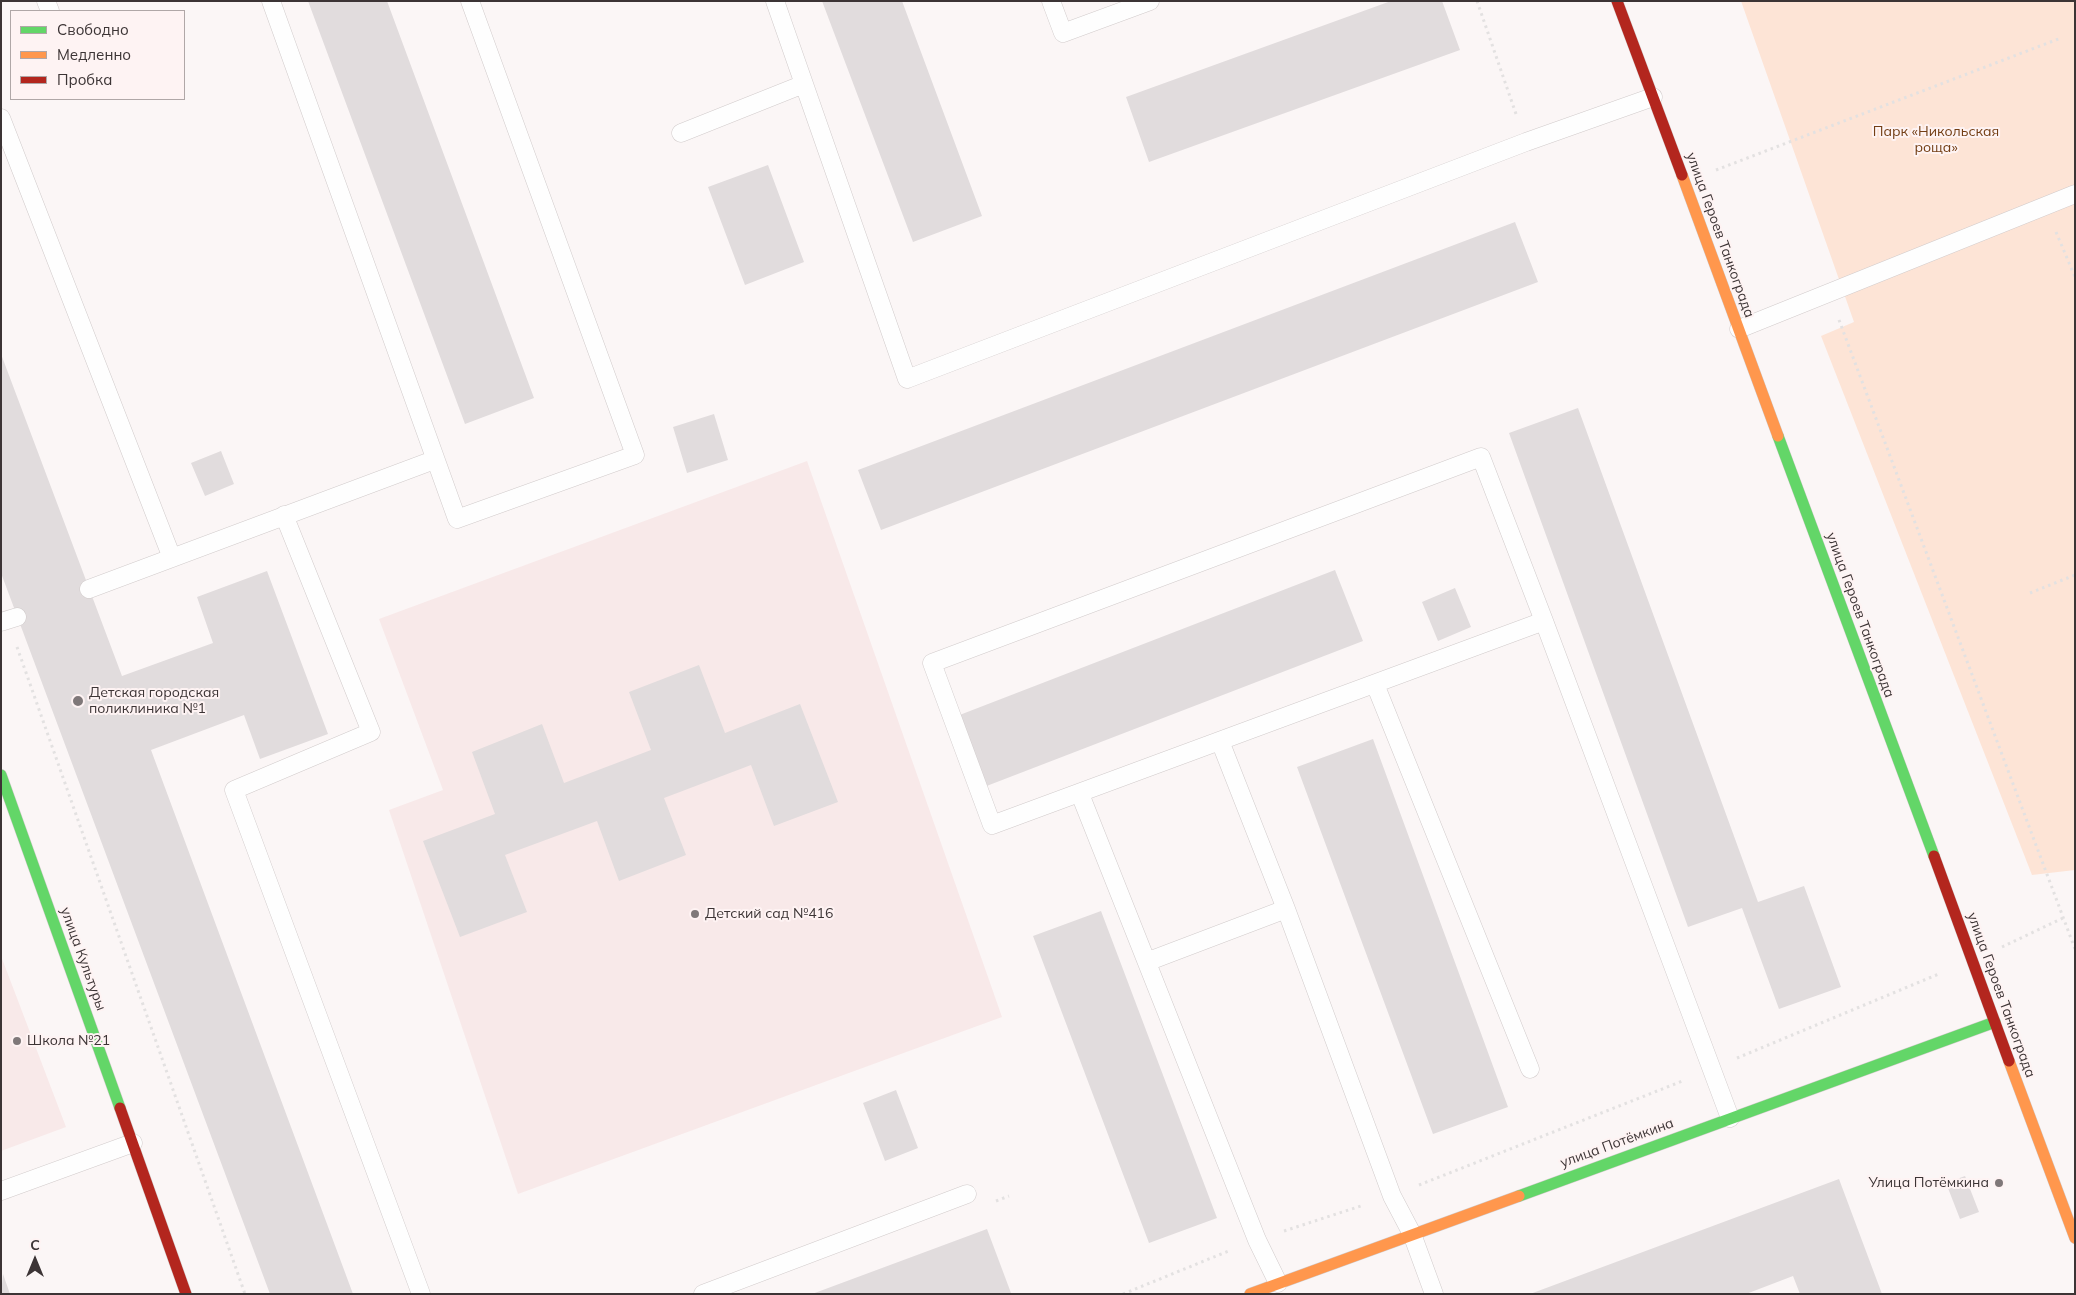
<!DOCTYPE html>
<meta charset="utf-8">
<style>
body{margin:0}
#map{position:relative;width:2076px;height:1295px;overflow:hidden;background:#fbf6f6;font-family:Mulish,sans-serif}
canvas{display:block}
.frame{position:absolute;inset:0;border:2px solid #3c3435;pointer-events:none}
.legend{position:absolute;left:10px;top:10px;width:175px;height:90px;box-sizing:border-box;background:#fef3f3;border:1px solid #b0a7a7;margin:0;padding:6px 9px;list-style:none;font-size:15px;color:#3c3435}
.legend li{display:flex;align-items:center;gap:10px;height:25px}
.legend b{width:25px;border:1px solid #b0a7a7}
.north{position:absolute;left:10px;top:1235px;width:50px;height:50px;-webkit-text-stroke:4px #fef3f3;paint-order:stroke;rotate:0deg;font-size:14px;font-weight:700;line-height:20px;text-align:center;color:#3c3435}
.north::after{content:'';display:block;margin:auto;width:18px;height:22px;background:#3c3435;clip-path:polygon(50% 0,100% 100%,50% 72%,0 100%)}
</style>
<div id="map">
<canvas width="2076" height="1295"></canvas>
<div class="frame"></div>
<ul class="legend">
<li><b style="height:6px;background:#63d668"></b>Свободно</li>
<li><b style="height:6px;background:#ff974d"></b>Медленно</li>
<li><b style="height:6px;background:#b3261e"></b>Пробка</li>
</ul>
<div class="north">С</div>
</div>
<script>
const context = document.querySelector('canvas').getContext('2d');
context.lineJoin = 'round';
function fill(path, color) { context.fillStyle = color; context.fill(path, 'evenodd'); }
const shape = rows => new Path2D(rows.map(r => 'M' + r).join(''));
function strokePath(path, color, width, dash) { context.strokeStyle = color; context.lineWidth = width; context.lineCap = dash ? 'butt' : 'round'; context.setLineDash(dash || []); context.stroke(path); }
function label(font, color, halo, rows, align = 'center') {
  context.font = font + ' Mulish,sans-serif'; context.lineWidth = 4; context.setLineDash([]); context.textBaseline = 'middle'; context.strokeStyle = halo; context.fillStyle = color; for (const [text, x, y, turn = 0] of rows) {
    context.save(); context.translate(x, y); context.rotate((+turn || 0) * Math.PI / 180); context.textAlign = isNaN(turn) ? turn : align; if (halo) context.strokeText(text, 0, 0); context.fillText(text, 0, 0); context.restore();
  }
}
fill(shape([
 [807,461,1002,1017,518,1194,389,810,443,790,379,619],
 [1,956,66,1127,1,1151]
]), '#f8e9e9');
fill(shape([
 [1741,1,2075,1,2075,870,2032,875,1821,336,1854,322]
]), '#fde4d6');
fill(shape([
 [308,1,387,1,534,398,465,424],
 [822,1,902,1,982,216,913,242],
 [1391,1,1442,1,1460,50,1149,162,1126,97],
 [768,165,804,262,745,285,708,187],
 [1515,222,1538,282,881,530,858,470],
 [1,354,122,676,213,643,197,597,267,571,328,734,260,759,244,715,151,750,353,1294,270,1294,1,573],
 [1578,408,1758,902,1804,886,1841,987,1779,1009,1742,908,1688,927,1509,433],
 [714,414,728,460,687,473,673,427],
 [221,451,234,484,205,496,191,463],
 [1335,570,1363,641,984,787,957,716],
 [1455,588,1471,627,1438,641,1422,602],
 [699,665,725,733,800,704,838,802,774,826,751,765,664,798,686,855,619,881,597,821,505,855,527,912,460,937,423,841,495,814,472,752,542,724,564,783,651,750,629,692],
 [1373,739,1508,1107,1433,1134,1297,767],
 [1101,911,1217,1218,1149,1243,1033,936],
 [896,1090,918,1148,885,1161,863,1103],
 [1965,1176,1979,1212,1960,1219,1946,1183],
 [1839,1179,1882,1294,1800,1294,1793,1276,1746,1294,1530,1294],
 [987,1229,1011,1293,812,1294],
 [3,1274,10,1294,1,1294]
]), '#e1dcdd');
const lane = shape([
 [46,1,50,11],
 [271,1,457,519,635,455,470,1],
 [775,1,907,379,1526,142,1653,97],
 [1051,1,1063,33,1150,1],
 [1,118,172,558],
 [681,133,804,84],
 [1739,329,2075,194],
 [284,515,371,732,234,790,421,1294],
 [89,589,434,460],
 [1544,621,992,825,932,663,1481,457,1544,621,1730,1118],
 [1,622,17,617],
 [1375,684,1530,1069],
 [1220,741,1286,909,1392,1196,1412,1234,1434,1294],
 [1080,794,1257,1240,1278,1283],
 [1149,961,1286,909],
 [1,1191,133,1143],
 [703,1294,967,1194]
]);
const fast = shape([
 [1778,436,1934,856],
 [1,775,120,1108],
 [1519,1196,1995,1022]
]);
const slow = shape([
 [1682,175,1778,436],
 [2009,1061,2075,1238],
 [1250,1294,1519,1196]
]);
const jam = shape([
 [1617,1,1682,175],
 [1934,856,2009,1061],
 [120,1108,186,1294]
]);
strokePath(lane, '#d1cbcb', 19);
strokePath(fast, '#d1cbcb', 12);
strokePath(slow, '#d1cbcb', 12);
strokePath(jam, '#d1cbcb', 12);
strokePath(shape([
 [1477,1,1516,114],
 [1716,170,2061,38],
 [2056,232,2075,277],
 [1839,320,2075,949],
 [2030,593,2075,575],
 [17,647,245,1294],
 [2002,947,2063,918],
 [1737,1058,1941,973],
 [1419,1185,1685,1080],
 [996,1201,1009,1196],
 [1284,1231,1364,1205],
 [1123,1294,1231,1250]
]), '#e3e1e1', 3, [2.5, 4]);
strokePath(lane, '#fefefe', 18);
strokePath(fast, '#63d668', 11);
strokePath(slow, '#ff974d', 11);
strokePath(jam, '#b3261e', 11);
for (const [x, y, r, color] of [
 [78,701,6,"#7f7879"],
 [695,914,5,"#7f7879"],
 [17,1041,5,"#7f7879"],
 [1999,1183,5,"#7f7879"]
]) { const dot = new Path2D(); dot.arc(x, y, r, 0, 2 * Math.PI); context.fillStyle = color; context.fill(dot); strokePath(dot, '#fef3f3', 2); }
label('14px', '#733e14', '#fef3f3', [
 ["Парк «Никольская",1936,132],
 ["роща»",1936,148]
]);
label('14px', '#3c3435', '#fef3f3', [
 ["улица Героев Танкограда",1720,235,70],
 ["улица Героев Танкограда",1860,615,70],
 ["улица Культуры",83,959,70],
 ["улица Героев Танкограда",2001,995,70],
 ["улица Потёмкина",1617,1143,-20]
]);
label('14px', '#3c3435', '#fef3f3', [
 ["Детская городская",89,693],
 ["поликлиника №1",89,709],
 ["Детский сад №416",705,914],
 ["Школа №21",27,1041],
 ["Улица Потёмкина",1989,1183,"right"]
], 'left');
</script>
